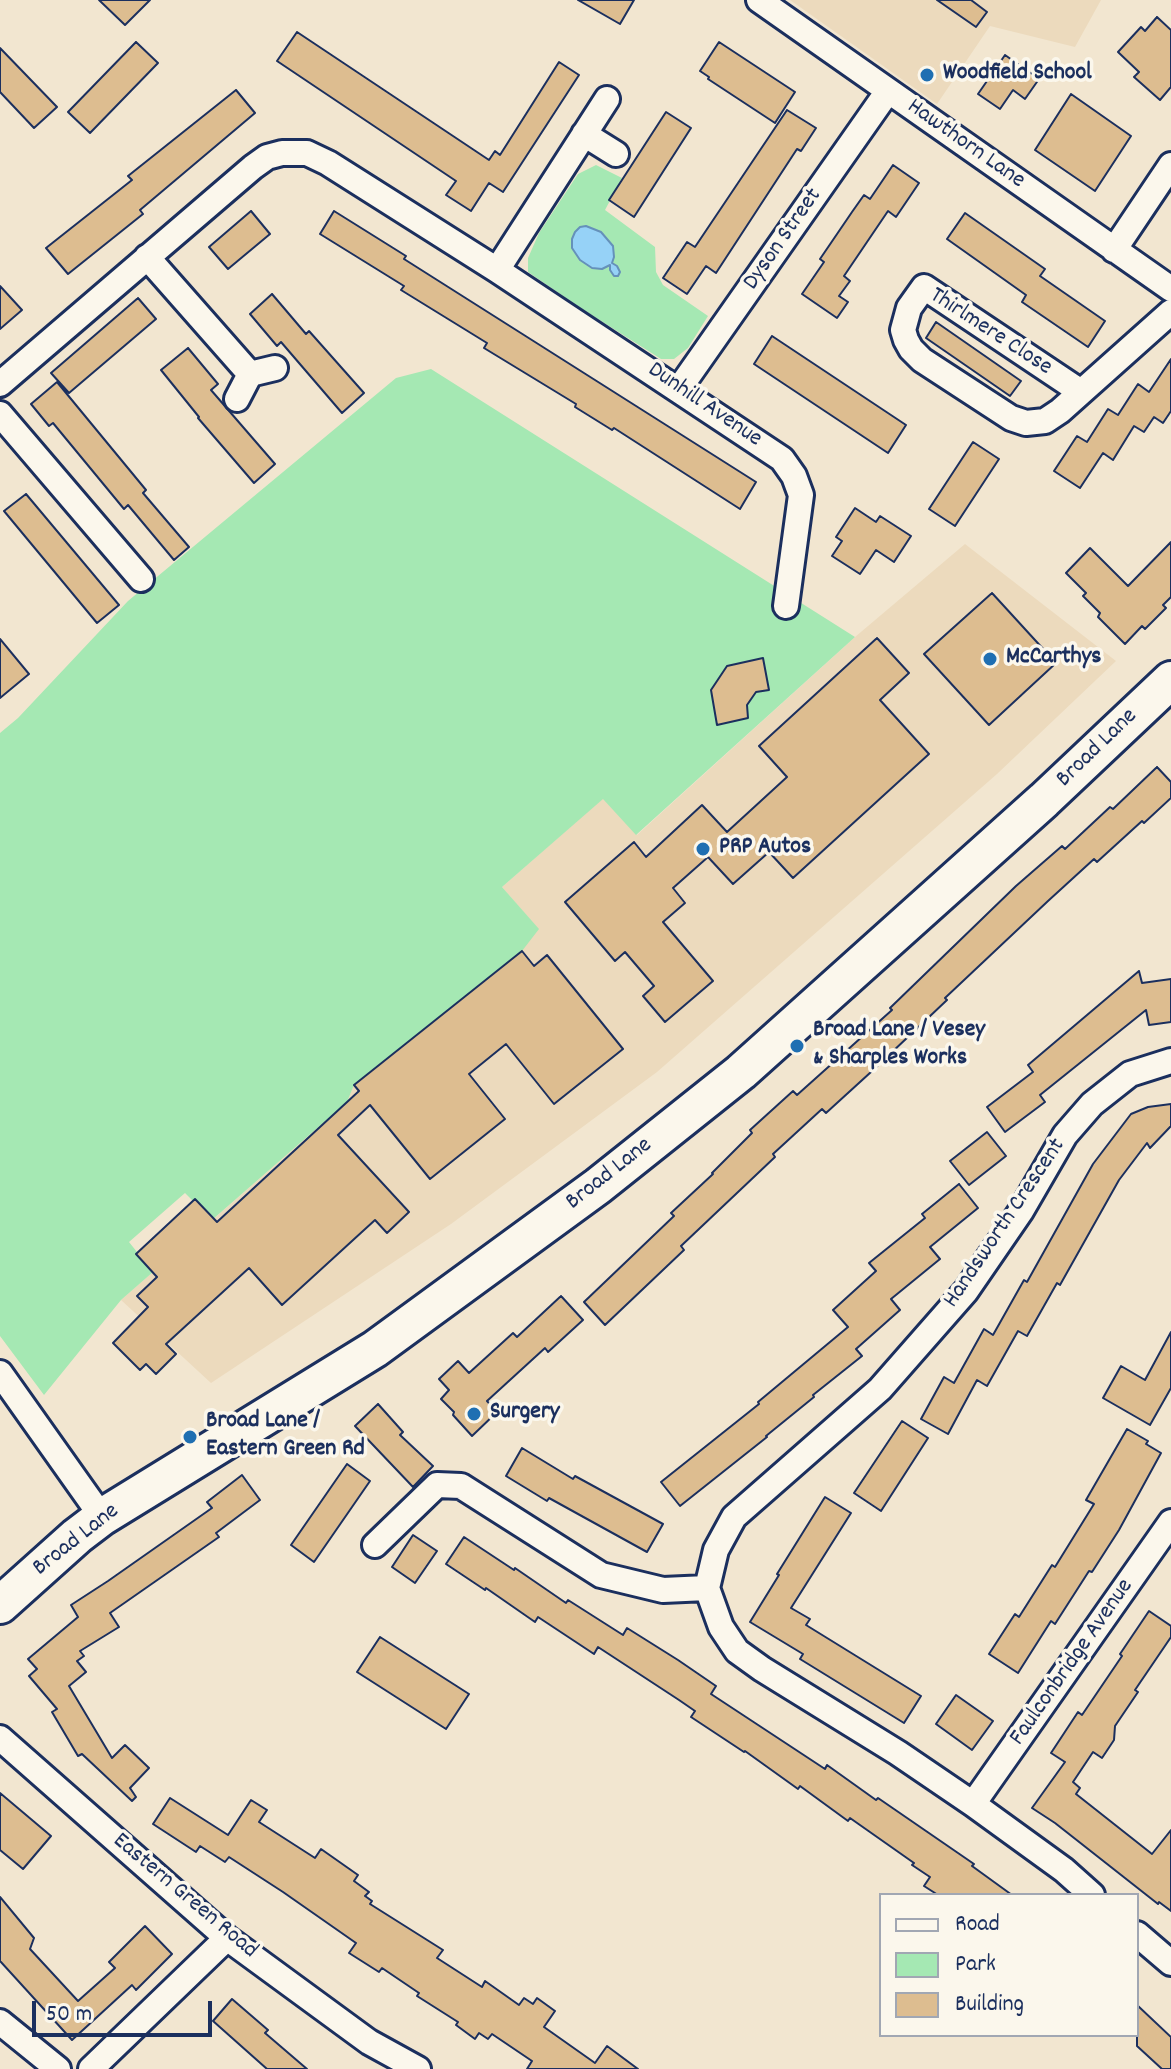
<!DOCTYPE html>
<style>
body{margin:0}
#map{position:relative;width:1171px;height:2069px;overflow:hidden;background:#f2e6d0;font-family:Dekko,sans-serif}
canvas{display:block}
.legend{position:absolute;left:879px;top:1893px;width:260px;height:144px;box-sizing:border-box;background:#fbf7ec;border:2px solid #a1a7b3;margin:0;padding:10px 14px;list-style:none;font-size:24px;color:#1b2f5e}
.legend li{display:flex;align-items:center;gap:16px;height:40px}
.legend b{width:40px;border:2px solid #a1a7b3}
.scale{position:absolute;left:32px;top:2001px;width:180px;height:36px;box-sizing:border-box;border:4px solid #1b2f5e;border-top:0;padding-left:10px;font-size:24px;line-height:28px;white-space:nowrap;color:#1b2f5e;-webkit-text-stroke:6px #fbf7ec;paint-order:stroke}
</style>
<div id="map">
<canvas width="1171" height="2069"></canvas>
<ul class="legend">
<li><b style="height:10px;background:#fbf7ec"></b>Road</li>
<li><b style="height:22px;background:#a5e8b3"></b>Park</li>
<li><b style="height:22px;background:#ddbd90"></b>Building</li>
</ul>
<div class="scale">50 m</div>
</div>
<script>
const context = document.querySelector('canvas').getContext('2d');
context.lineJoin = 'round';
function fill(path, color) { context.fillStyle = color; context.fill(path, 'evenodd'); }
const shape = rows => new Path2D(rows.map(r => 'M' + r).join(''));
function strokePath(path, color, width, dash) { context.strokeStyle = color; context.lineWidth = width; context.lineCap = dash ? 'butt' : 'round'; context.setLineDash(dash || []); context.stroke(path); }
function label(font, color, halo, rows, align = 'center') {
  context.font = font + ' Dekko,sans-serif'; context.lineWidth = 7; context.setLineDash([]); context.textBaseline = 'middle'; context.strokeStyle = halo; context.fillStyle = color; for (const [text, x, y, turn = 0] of rows) {
    context.save(); context.translate(x, y); context.rotate((+turn || 0) * Math.PI / 180); context.textAlign = isNaN(turn) ? turn : align; if (halo) context.strokeText(text, 0, 0); context.fillText(text, 0, 0); context.restore();
  }
}
fill(shape([
 [790,0,1101,0,1075,47,990,26,937,104],
 [965,544,1116,661,997,774,657,1072,451,1224,211,1383,121,1300,347,1102,354,1085,538,929,502,887,603,798,637,835,855,637]
]), '#ecdabd');
fill(shape([
 [596,165,622,178,605,210,655,247,656,272,663,285,708,316,688,348,674,359,661,359,579,307,528,272,528,258,539,233,578,174],
 [431,369,855,637,636,835,603,799,502,887,539,929,522,951,354,1085,347,1102,212,1220,185,1193,129,1242,153,1272,121,1300,44,1395,0,1336,0,733,18,718,128,601,396,378]
]), '#a5e8b3');
const water = shape([
 [586,226,601,232,613,246,614,257,612,263,617,266,620,272,618,276,614,276,610,270,610,265,602,269,592,268,580,260,572,248,572,239,575,232,580,227,586,226]
]);
fill(water, '#96d2f7');
strokePath(water, '#6591ba', 2);
const building = shape([
 [99,0,150,0,125,25,99,0],
 [578,0,634,0,620,24,578,0],
 [937,0,971,0,987,12,976,27,937,0],
 [1157,17,1171,30,1171,87,1160,100,1134,77,1139,72,1118,52,1141,27,1145,31,1157,17],
 [297,32,489,160,495,151,500,155,559,62,579,75,503,192,489,183,471,211,446,195,456,181,277,61,297,32],
 [136,42,158,63,90,133,68,112,136,42],
 [719,42,795,92,775,123,708,79,709,77,700,71,719,42],
 [0,48,57,107,34,128,0,92,0,48],
 [1005,55,1039,79,1025,99,1013,90,1000,109,978,94,1005,55],
 [236,90,255,113,140,210,143,214,68,274,46,248,132,180,128,176,236,90],
 [1071,94,1131,136,1095,191,1035,150,1071,94],
 [787,110,816,128,801,151,797,149,716,273,706,266,687,294,663,278,687,242,695,247,787,110],
 [666,112,691,128,634,217,609,200,666,112],
 [893,165,919,183,896,217,888,211,844,276,850,281,839,296,848,302,837,318,802,294,824,262,820,259,852,212,864,195,870,199,893,165],
 [251,211,270,234,228,269,209,247,251,211],
 [334,211,406,256,404,259,756,482,740,509,614,428,612,430,575,407,576,404,484,348,487,343,401,290,404,286,320,234,334,211],
 [965,213,1045,269,1040,276,1105,321,1088,347,1022,302,1026,295,947,239,965,213],
 [0,286,22,310,0,329,0,286],
 [272,294,306,334,309,331,364,393,342,413,281,342,277,346,250,314,272,294],
 [138,298,156,319,69,393,51,373,138,298],
 [936,322,1021,381,1010,396,926,338,936,322],
 [772,336,906,425,888,453,754,364,772,336],
 [188,348,218,384,211,390,275,464,254,483,198,418,199,417,161,370,188,348],
 [1171,359,1171,411,1163,423,1154,417,1144,432,1134,426,1113,460,1103,453,1080,488,1054,471,1077,436,1087,442,1108,409,1118,415,1138,384,1149,392,1171,359],
 [57,382,146,490,143,493,189,547,174,560,128,505,124,509,53,423,49,426,31,404,57,382],
 [973,442,999,459,955,526,929,509,973,442],
 [26,494,119,605,97,623,4,511,26,494],
 [855,508,876,522,880,516,911,536,894,562,876,550,860,574,832,556,842,541,836,537,855,508],
 [1171,542,1171,597,1163,605,1166,608,1145,629,1142,626,1125,644,1098,617,1100,613,1083,596,1086,593,1066,573,1090,548,1128,586,1171,542],
 [992,593,1056,663,989,725,924,654,992,593],
 [877,638,909,673,880,700,929,754,793,878,769,852,733,884,708,857,673,888,685,903,663,922,713,981,665,1022,643,996,654,986,625,952,615,961,565,902,634,842,646,857,702,805,727,832,787,777,759,746,877,638],
 [0,639,29,674,0,698,0,639],
 [763,658,769,690,756,692,747,705,748,718,717,725,711,690,727,666,763,658],
 [1157,767,1171,782,1171,798,1144,823,1142,821,1097,862,1094,859,1048,901,945,998,947,1000,871,1072,826,1113,822,1109,773,1154,775,1157,681,1246,684,1250,605,1325,584,1302,674,1216,671,1213,713,1174,712,1173,752,1133,750,1130,793,1091,797,1095,892,1010,890,1008,1016,886,1062,846,1065,849,1110,807,1113,809,1157,767],
 [522,951,534,966,547,955,623,1049,554,1104,506,1044,469,1074,505,1119,430,1179,370,1105,338,1135,409,1212,387,1233,375,1220,282,1305,249,1268,166,1344,176,1354,156,1374,146,1364,140,1370,113,1343,148,1307,137,1296,157,1277,136,1254,195,1199,217,1222,359,1091,354,1085,522,951],
 [1139,971,1142,983,1171,979,1171,1022,1149,1025,1146,1010,1040,1095,1045,1102,1005,1132,987,1107,1033,1072,1028,1065,1139,971],
 [1171,1104,1171,1126,1150,1148,1147,1143,1119,1180,1060,1285,1057,1283,1027,1336,1018,1331,987,1386,977,1380,948,1434,921,1419,944,1377,954,1383,984,1329,993,1335,1024,1280,1027,1282,1093,1164,1131,1114,1148,1107,1171,1104],
 [987,1132,1006,1156,969,1185,950,1161,987,1132],
 [959,1184,978,1208,930,1247,940,1259,891,1299,900,1310,856,1349,862,1356,813,1395,814,1397,766,1436,767,1437,680,1506,661,1482,759,1404,758,1402,848,1327,833,1310,876,1271,869,1263,925,1218,922,1214,959,1184],
 [561,1296,583,1320,548,1352,545,1348,487,1401,497,1412,472,1436,453,1415,454,1412,441,1399,449,1390,439,1379,458,1361,469,1373,513,1333,517,1337,561,1296],
 [1171,1332,1171,1388,1150,1425,1103,1398,1121,1366,1145,1380,1171,1332],
 [378,1404,403,1432,400,1435,433,1466,413,1487,355,1426,378,1404],
 [902,1421,928,1438,881,1511,854,1493,902,1421],
 [1127,1429,1148,1441,1146,1444,1161,1453,1119,1530,1092,1572,1089,1571,1055,1624,1051,1621,1018,1673,989,1654,1015,1614,1019,1617,1052,1565,1055,1567,1094,1504,1086,1500,1127,1429],
 [522,1448,573,1479,575,1476,663,1524,647,1552,549,1498,547,1501,506,1476,522,1448],
 [347,1464,370,1481,314,1562,291,1545,347,1464],
 [242,1475,260,1500,216,1533,219,1537,110,1613,119,1627,80,1651,84,1656,77,1661,86,1672,69,1686,112,1758,125,1745,149,1768,130,1788,136,1797,132,1801,82,1754,78,1756,52,1712,57,1709,29,1676,37,1669,28,1659,78,1617,71,1605,108,1581,212,1508,207,1502,242,1475],
 [825,1497,851,1513,791,1608,810,1619,806,1625,921,1696,904,1723,800,1659,803,1654,750,1622,779,1575,777,1574,825,1497],
 [413,1535,437,1551,415,1583,392,1567,413,1535],
 [464,1537,514,1570,515,1568,566,1603,568,1600,623,1635,627,1628,678,1660,716,1686,711,1694,825,1769,827,1765,876,1800,878,1798,974,1864,972,1866,1012,1895,938,1895,924,1886,930,1877,912,1865,914,1863,850,1818,848,1821,800,1786,798,1789,745,1751,744,1752,691,1717,695,1711,679,1700,598,1647,594,1654,538,1617,535,1622,486,1588,485,1590,446,1564,464,1537],
 [1149,1611,1171,1626,1171,1637,1135,1690,1138,1692,1115,1726,1114,1740,1102,1758,1093,1752,1073,1782,1080,1788,1076,1794,1152,1854,1171,1830,1171,1911,1159,1902,1158,1904,1055,1823,1032,1808,1065,1762,1051,1753,1078,1712,1082,1715,1122,1656,1120,1654,1149,1611],
 [380,1637,469,1694,446,1729,357,1672,380,1637],
 [956,1695,993,1721,972,1750,936,1724,956,1695],
 [0,1793,51,1836,23,1869,0,1850,0,1793],
 [170,1798,228,1835,251,1800,267,1810,259,1822,315,1858,321,1849,358,1875,354,1881,369,1892,365,1896,372,1901,370,1904,443,1950,437,1958,482,1987,485,1981,519,2005,524,1998,533,2004,537,1998,555,2011,544,2027,595,2063,607,2046,638,2069,527,2069,532,2061,492,2034,488,2039,479,2033,475,2039,456,2025,458,2022,417,1996,419,1993,382,1968,379,1972,349,1953,356,1943,283,1892,229,1857,225,1862,200,1846,196,1852,153,1824,170,1798],
 [0,1897,34,1938,30,1949,78,2001,115,1968,109,1962,145,1926,172,1954,136,1990,132,1985,72,2040,0,1961,0,1897],
 [232,1999,268,2030,265,2033,307,2069,267,2069,213,2021,232,1999],
 [1137,2005,1171,2037,1171,2069,1162,2069,1137,2046,1137,2005]
]);
fill(building, '#ddbd90');
strokePath(building, '#1b2f5e', 2);
const street = shape([
 [759,0,1171,289],
 [584,134,616,154],
 [1114,250,1171,165],
 [147,257,250,374],
 [497,270,607,99],
 [0,384,253,167,267,157,282,153,307,153,328,163,497,270,782,459,794,476,801,495,786,606],
 [679,389,888,91],
 [1081,392,924,287,909,308,903,330,906,340,911,349,922,360,1011,418,1026,423,1045,421,1060,411,1171,312],
 [237,399,250,374,275,368],
 [0,414,141,579],
 [0,1373,102,1517],
 [375,1545,437,1485,461,1486,601,1575,663,1590,707,1588],
 [0,1738,227,1938,369,2042,418,2069],
 [973,1804,1171,1522],
 [1092,1895,1064,1870,973,1804,898,1753,762,1669,737,1651,721,1627,707,1588,716,1550,734,1517,880,1389,966,1291,1021,1211,1065,1135,1092,1104,1130,1074,1171,1061],
 [1137,1934,1171,1963],
 [0,2022,58,2069],
 [91,2069,227,1938]
]);
const secondary = shape([
 [0,1605,77,1536,102,1517,375,1349,598,1186,741,1072,1044,800,1171,680]
]);
strokePath(street, '#1b2f5e', 30);
strokePath(secondary, '#1b2f5e', 42);
strokePath(street, '#fbf7ec', 24);
strokePath(secondary, '#fbf7ec', 36);
for (const [x, y, r, color] of [
 [927,75,8,"#1f6fb2"],
 [990,659,8,"#1f6fb2"],
 [703,849,8,"#1f6fb2"],
 [797,1046,8,"#1f6fb2"],
 [474,1414,8,"#1f6fb2"],
 [190,1437,8,"#1f6fb2"]
]) { const dot = new Path2D(); dot.arc(x, y, r, 0, 2 * Math.PI); context.fillStyle = color; context.fill(dot); strokePath(dot, '#fbf7ec', 3); }
label('bold 24px', '#1b2f5e', '#fbf7ec', [
 ["Woodfield School",943,75],
 ["McCarthys",1006,659],
 ["PRP Autos",719,849],
 ["Broad Lane / Vesey",813,1032],
 ["& Sharples Works",813,1060],
 ["Surgery",490,1414],
 ["Broad Lane /",206,1423],
 ["Eastern Green Rd",206,1451]
], 'left');
label('24px', '#1b2f5e', '#fbf7ec', [
 ["Hawthorn Lane",965,145,35],
 ["Dyson Street",784,240,-55],
 ["Thirlmere Close",990,333,33],
 ["Dunhill Avenue",704,406,34],
 ["Broad Lane",1098,749,-44],
 ["Broad Lane",610,1175,-38],
 ["Handsworth Crescent",1006,1224,-56],
 ["Broad Lane",77,1541,-38],
 ["Faulconbridge Avenue",1073,1663,-55],
 ["Eastern Green Road",184,1897,40]
]);
</script>
